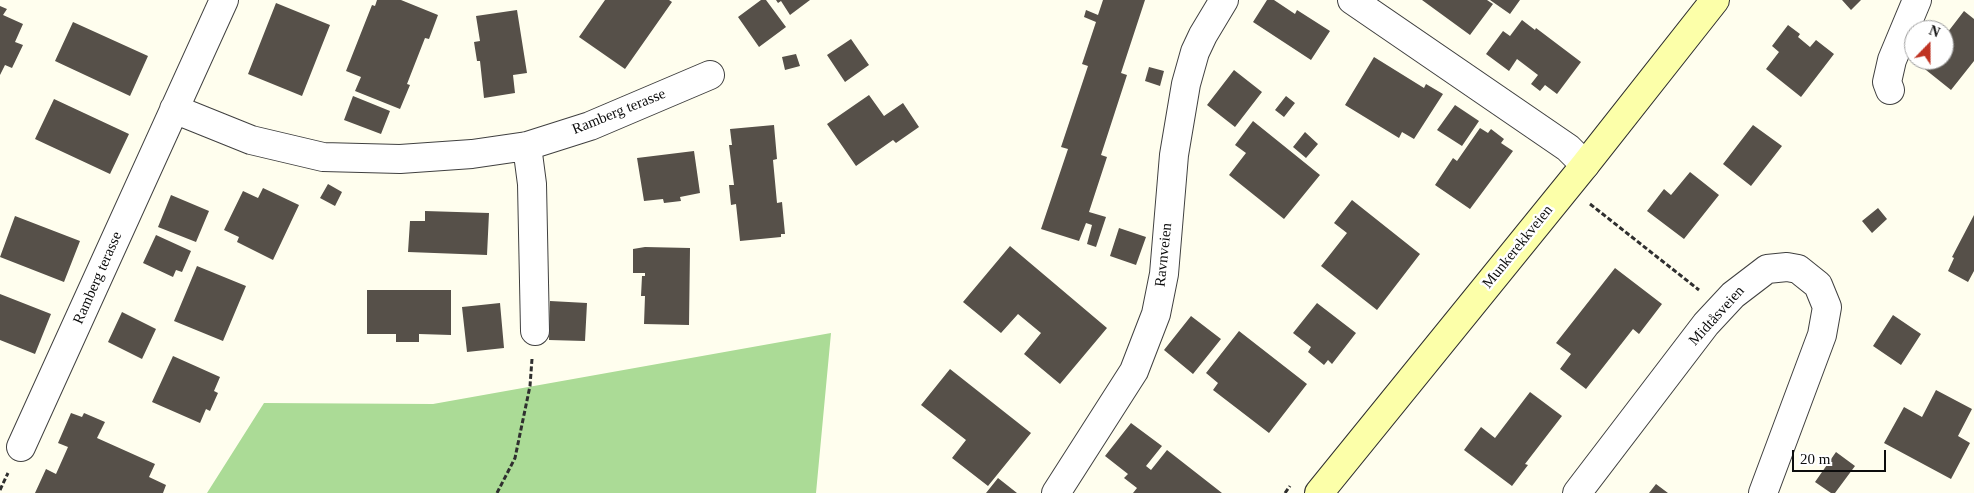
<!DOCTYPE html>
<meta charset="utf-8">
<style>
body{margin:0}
#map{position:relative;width:1974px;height:493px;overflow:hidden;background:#fffeee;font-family:"Times New Roman",serif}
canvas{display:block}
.north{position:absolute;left:1904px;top:20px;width:50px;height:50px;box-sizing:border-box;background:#fff;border:1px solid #9e9e9e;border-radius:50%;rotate:22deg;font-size:14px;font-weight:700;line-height:20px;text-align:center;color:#0d0d0d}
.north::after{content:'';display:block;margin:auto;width:18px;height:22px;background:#bf3323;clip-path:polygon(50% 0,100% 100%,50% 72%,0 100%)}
.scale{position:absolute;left:1792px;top:450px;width:94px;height:22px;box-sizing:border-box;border:2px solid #0d0d0d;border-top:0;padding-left:6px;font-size:15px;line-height:18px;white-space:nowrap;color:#0d0d0d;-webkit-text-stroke:4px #fff;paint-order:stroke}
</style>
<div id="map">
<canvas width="1974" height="493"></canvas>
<div class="north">N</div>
<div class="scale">20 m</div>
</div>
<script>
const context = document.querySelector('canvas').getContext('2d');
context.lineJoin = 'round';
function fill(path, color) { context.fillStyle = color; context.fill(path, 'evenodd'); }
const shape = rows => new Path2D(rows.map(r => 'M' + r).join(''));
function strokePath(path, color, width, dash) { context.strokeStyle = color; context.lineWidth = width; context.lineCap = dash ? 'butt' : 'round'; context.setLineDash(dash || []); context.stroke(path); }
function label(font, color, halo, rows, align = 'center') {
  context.font = font + ' "Times New Roman",serif'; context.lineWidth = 5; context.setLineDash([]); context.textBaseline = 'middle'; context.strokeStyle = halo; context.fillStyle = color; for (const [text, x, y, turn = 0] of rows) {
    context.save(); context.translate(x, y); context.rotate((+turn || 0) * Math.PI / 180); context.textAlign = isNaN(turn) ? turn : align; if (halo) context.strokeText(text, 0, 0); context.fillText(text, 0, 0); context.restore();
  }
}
fill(shape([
 [831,333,816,493,207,493,264,403,433,404]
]), '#abdb96');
fill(shape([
 [377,0,401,0,438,15,429,39,425,38,407,84,410,85,400,109,355,91,361,77,346,71,372,5,375,6],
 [605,0,669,0,672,2,625,69,579,37],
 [761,0,766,0,786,27,759,47,738,17],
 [776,0,810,0,790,15,781,1,778,3],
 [1103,0,1145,0,1121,73,1127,75,1101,155,1107,157,1089,212,1106,217,1096,247,1087,244,1092,225,1086,223,1079,241,1041,229,1068,149,1061,147,1088,66,1082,64,1096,22,1084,17,1086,10,1098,15],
 [1267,0,1274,0,1295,14,1297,10,1330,31,1311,60,1253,22],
 [1422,0,1487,0,1493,4,1470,35],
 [1490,0,1520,0,1510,14],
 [1842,0,1861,0,1851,10],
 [276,3,330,25,302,96,248,74],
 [0,6,7,9,3,15,23,24,15,42,23,45,12,68,5,65,0,75],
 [517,10,527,73,513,75,515,93,484,98,480,61,477,61,474,42,480,41,476,16],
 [1964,11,1974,19,1974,61,1951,90,1921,66,1925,60,1944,60,1944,37],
 [1522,20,1535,30,1536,28,1581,62,1557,94,1545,85,1540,91,1531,84,1538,75,1517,59,1509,71,1486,54,1503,31,1510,36],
 [73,22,148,56,130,96,55,61],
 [1788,25,1800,34,1798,37,1810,47,1816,40,1834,54,1801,97,1766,69,1779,52,1772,46],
 [851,39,869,65,845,82,827,55],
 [796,54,800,66,785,70,782,57],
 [1374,57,1424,88,1426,84,1443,94,1414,139,1402,132,1399,138,1345,105],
 [1149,67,1164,71,1160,86,1145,81],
 [1234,70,1262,92,1235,127,1207,105],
 [869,95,884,116,903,103,919,127,896,143,893,140,856,166,827,124],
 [353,96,390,111,381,134,344,120],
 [1286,96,1295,103,1284,117,1275,110],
 [54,99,129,134,110,174,35,139],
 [1455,105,1479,121,1462,146,1437,130],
 [1253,121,1320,175,1284,219,1229,175,1246,153,1235,145],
 [774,125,777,159,773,160,777,203,782,202,785,234,781,234,781,237,740,241,736,204,731,205,729,185,734,185,729,145,732,145,730,129],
 [1753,125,1782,146,1751,186,1723,164],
 [1480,128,1488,133,1491,129,1504,139,1501,143,1513,151,1470,209,1435,185,1453,158,1457,161],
 [1305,132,1318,144,1306,158,1293,147],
 [694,151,700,193,680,197,681,201,664,203,663,199,644,201,637,158],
 [1690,172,1719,195,1684,239,1647,211,1664,189,1671,195],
 [328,184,342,192,335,206,320,198],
 [263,188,299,205,273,260,237,242,239,237,224,230,243,191,258,198],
 [171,195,209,211,196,242,158,227],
 [1352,200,1420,254,1377,310,1321,266,1347,233,1334,223],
 [1878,208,1887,219,1872,233,1862,221],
 [425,211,489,213,487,255,408,252,410,221,425,221],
 [1974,215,1974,271,1968,282,1948,271,1954,258,1952,257],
 [15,216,80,241,64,282,0,257],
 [1119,228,1146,237,1136,265,1110,256],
 [156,235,191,251,182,272,176,270,173,277,143,263],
 [1010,246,1107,328,1060,384,1024,354,1041,333,1018,314,1001,333,963,302],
 [645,247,690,248,689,325,644,324,645,296,641,296,642,276,645,276,645,273,633,273,633,249],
 [197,266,246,286,223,341,174,321],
 [1615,268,1662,304,1639,334,1633,329,1586,389,1560,369,1571,354,1556,343],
 [367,290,451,290,451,335,419,334,419,342,396,342,396,334,367,334],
 [0,294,51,314,35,354,0,340],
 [550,301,587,303,585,341,549,340],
 [500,303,504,348,467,352,462,307],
 [1317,303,1356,333,1332,364,1328,360,1324,365,1308,352,1311,347,1293,333],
 [122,312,156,329,142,359,108,342],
 [1893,315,1921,334,1901,365,1873,346],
 [1191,316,1221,339,1193,374,1164,350],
 [1239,331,1307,384,1269,433,1213,390,1218,383,1206,373],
 [173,356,220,377,214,391,218,393,210,411,206,409,200,423,152,402],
 [950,369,1031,433,988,486,952,458,966,440,921,405],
 [1936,390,1972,409,1958,436,1970,443,1951,479,1884,443,1904,407,1922,417],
 [1530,392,1562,416,1525,464,1528,465,1512,486,1464,450,1481,427,1495,438],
 [71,413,82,417,84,413,105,422,97,438,155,464,149,477,166,485,163,493,35,493,46,469,56,474,68,447,58,443],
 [1131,423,1162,446,1146,466,1151,470,1167,450,1222,493,1133,493,1137,488,1124,478,1128,474,1105,456],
 [1836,452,1855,466,1835,493,1831,493,1815,482],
 [998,478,1017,493,986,493],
 [1656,484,1668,493,1649,493]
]), '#565049');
const minor = shape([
 [1352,0,1568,148,1585,165],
 [1890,90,1887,82,1892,60,1917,0],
 [174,109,251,140,323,157,400,159,472,154,527,146,590,126,710,75],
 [527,146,532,184,535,331],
 [21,447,224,0],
 [1056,493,1134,371,1156,314,1164,274,1174,155,1186,84,1195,52,1203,35,1224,0],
 [1577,493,1706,324,1733,295,1767,269,1787,267,1798,269,1818,285,1827,307,1822,335,1763,493]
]);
const secondary = shape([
 [1319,493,1585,165,1715,0]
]);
strokePath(minor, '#404040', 30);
strokePath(secondary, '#2f2f2f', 30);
strokePath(shape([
 [1590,204,1699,290],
 [0,490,8,473],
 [497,493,515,458,530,386,532,359],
 [1285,493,1290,486]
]), '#2f2f2f', 3, [5, 2.5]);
strokePath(minor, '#fff', 28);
strokePath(secondary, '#fcffa9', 28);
label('15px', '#0d0d0d', '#fff', [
 ["Ramberg terasse",619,112,-22],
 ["Munkerekkveien",1518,247,-51],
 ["Ravnveien",1164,255,-84],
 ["Ramberg terasse",98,278,-66],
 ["Midtåsveien",1717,316,-48]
]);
</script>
